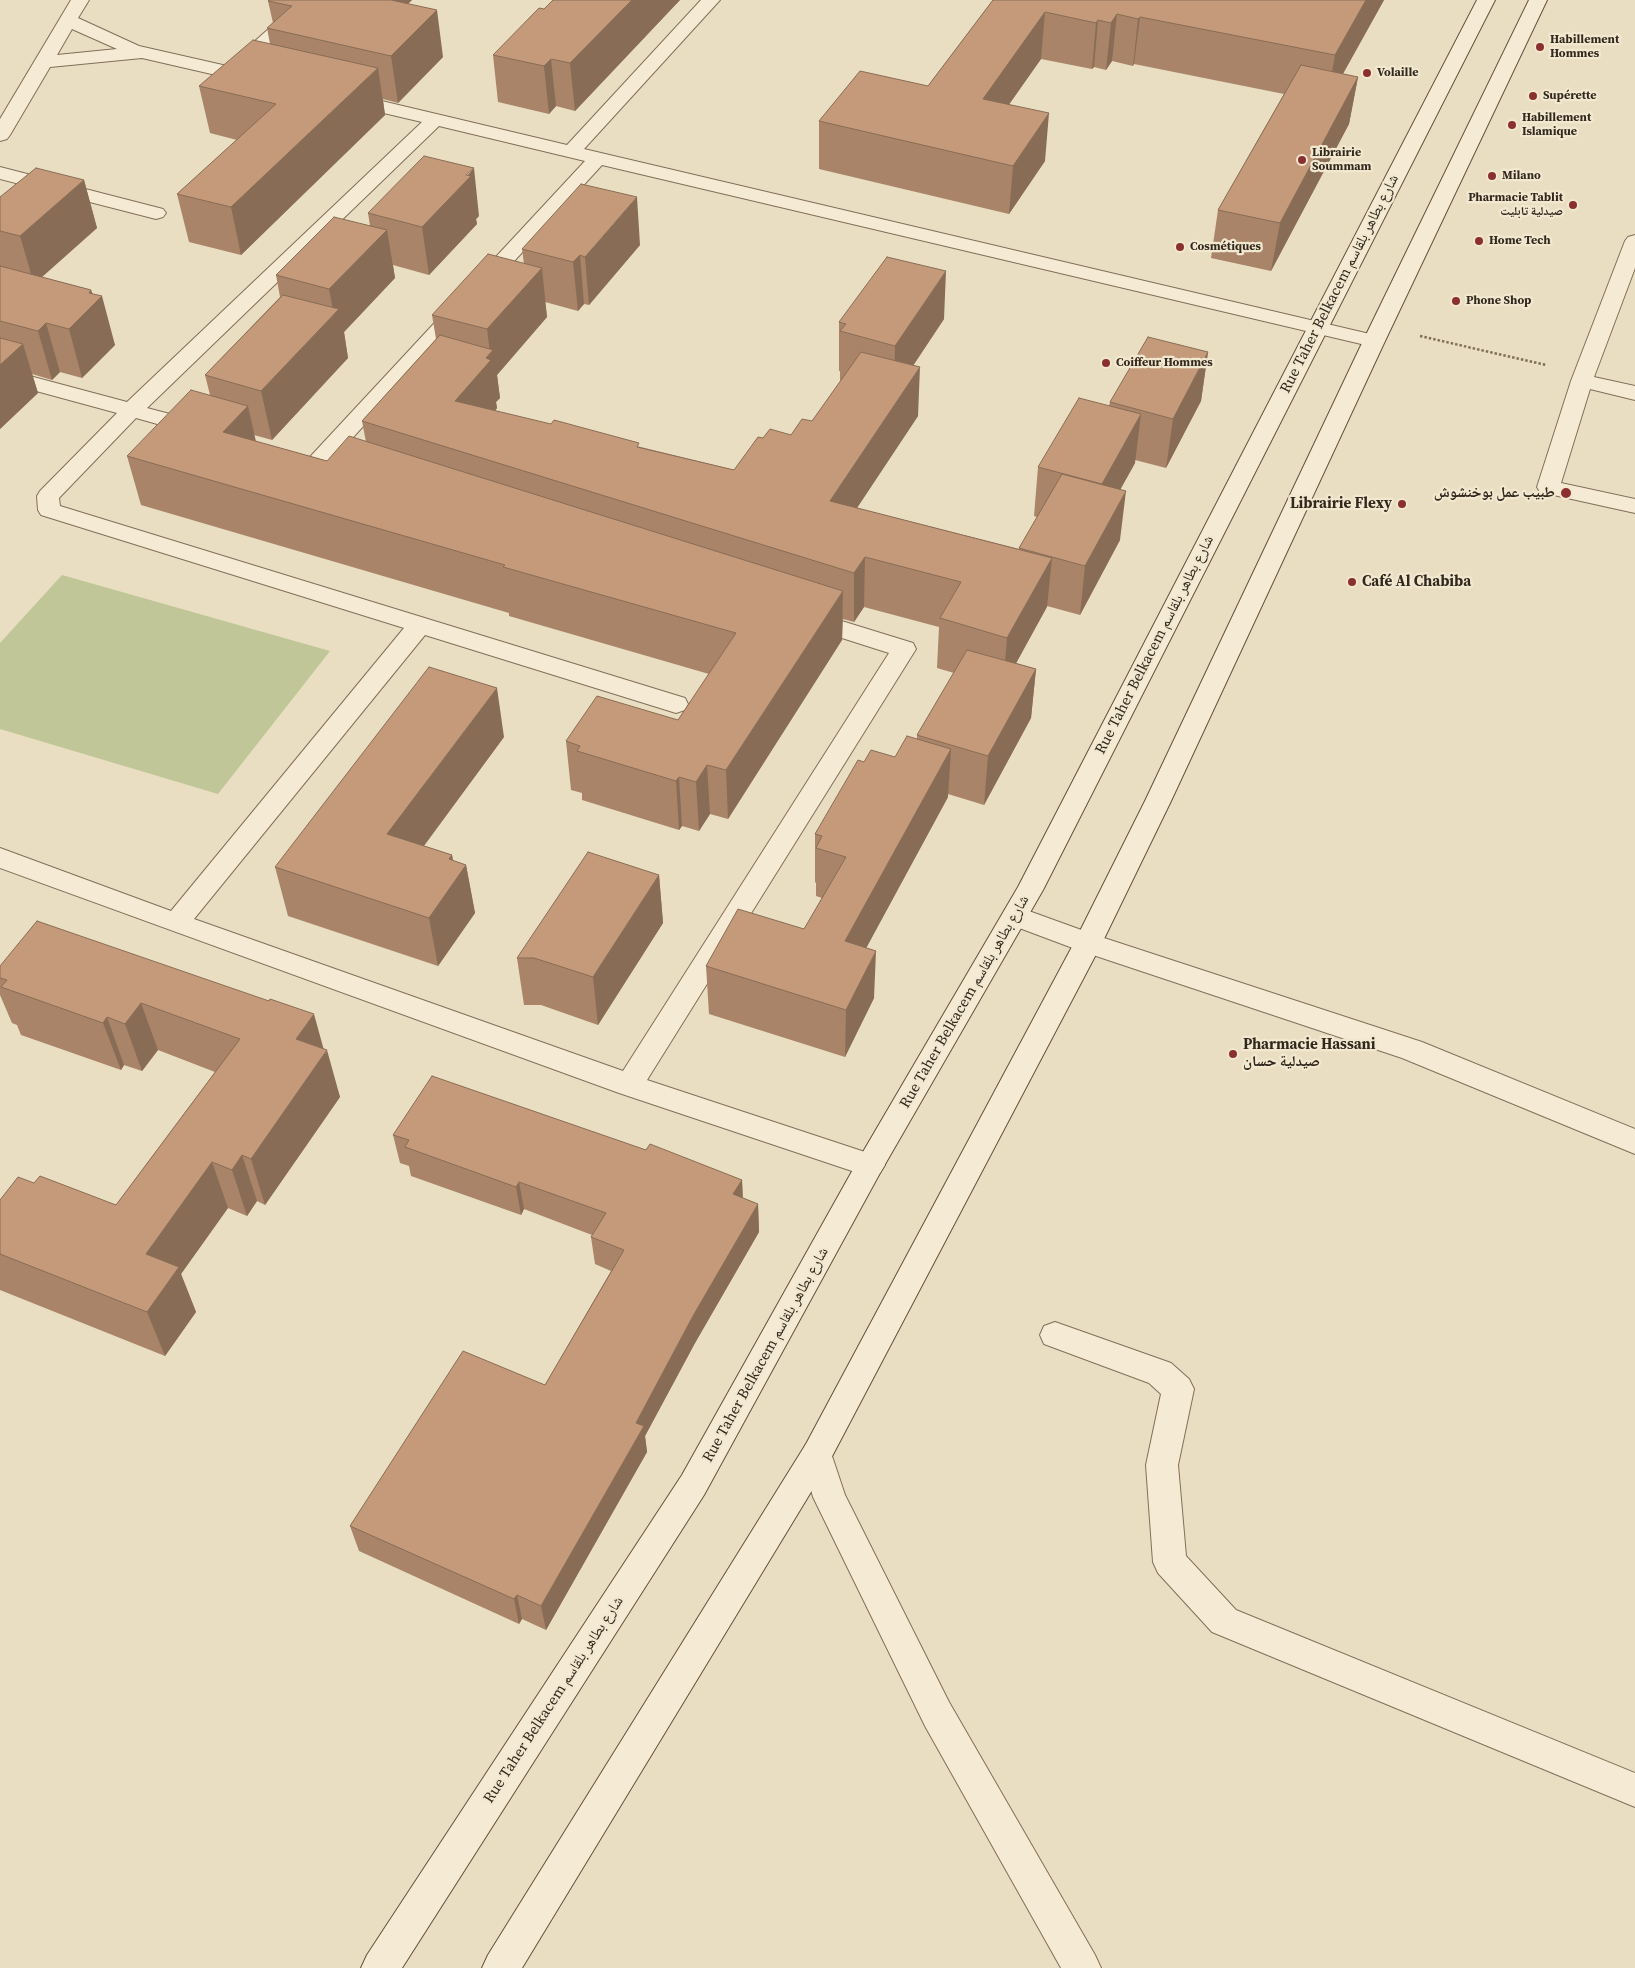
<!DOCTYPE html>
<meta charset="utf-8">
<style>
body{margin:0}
canvas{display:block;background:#e9dec1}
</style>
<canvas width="1635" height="1968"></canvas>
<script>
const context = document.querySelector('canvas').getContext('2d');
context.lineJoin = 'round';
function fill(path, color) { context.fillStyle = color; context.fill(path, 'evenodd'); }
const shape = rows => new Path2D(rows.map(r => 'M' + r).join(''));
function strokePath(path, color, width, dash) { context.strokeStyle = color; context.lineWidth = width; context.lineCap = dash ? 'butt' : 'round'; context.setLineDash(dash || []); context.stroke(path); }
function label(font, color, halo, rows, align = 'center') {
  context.font = font + ' "Source Serif 4","Noto Naskh Arabic",serif'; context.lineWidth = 4.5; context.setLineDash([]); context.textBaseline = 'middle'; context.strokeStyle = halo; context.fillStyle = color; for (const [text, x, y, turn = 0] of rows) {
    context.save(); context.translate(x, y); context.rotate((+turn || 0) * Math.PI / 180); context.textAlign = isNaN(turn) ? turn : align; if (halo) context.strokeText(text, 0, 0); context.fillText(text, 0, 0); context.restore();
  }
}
fill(shape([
 [62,575,330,651,218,794,0,729,0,643]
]), '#c0c697');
const minor = shape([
 [71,0,89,0,78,18,139,46,227,66,301,0,321,0,243,70,262,74,264,78,262,82,255,84,142,58,50,67,10,135,7,139,0,141,0,119,71,0],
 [72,29,117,49,57,55,72,29],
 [701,0,720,0,584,149,1374,335,1381,337,1385,341,1381,345,1374,347,602,165,325,468,317,470,309,468,306,463,309,458,585,161,439,126,147,408,208,424,211,429,208,434,200,436,136,418,59,498,60,506,685,698,688,704,685,710,676,713,425,635,194,919,623,1071,889,653,798,624,794,618,798,612,806,610,913,643,916,649,647,1080,880,1157,885,1165,880,1173,870,1177,619,1093,0,868,0,848,171,911,404,628,41,515,38,510,37,496,40,491,117,413,3,382,0,377,3,372,11,371,127,402,422,122,341,103,339,99,341,95,348,93,567,145,701,0],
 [0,167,163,209,166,213,163,217,156,219,0,179,0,167],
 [1635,235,1635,268,1594,377,1635,386,1635,400,1590,389,1561,483,1635,499,1635,513,1540,492,1537,487,1571,381,1625,241,1628,237,1635,235],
 [1055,1322,1171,1363,1189,1379,1194,1389,1178,1465,1186,1556,1236,1610,1635,1773,1635,1807,1212,1632,1158,1573,1153,1562,1146,1465,1161,1394,1149,1383,1044,1344,1040,1335,1044,1326,1055,1322],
 [817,1440,828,1444,845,1495,949,1702,1095,1955,1101,1968,1061,1968,925,1726,813,1497,801,1454,806,1444,817,1440]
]);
const tertiary = shape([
 [1015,906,1098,936,1422,1042,1635,1129,1635,1154,1402,1058,1078,950,1006,923,1002,916,1006,909,1015,906]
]);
const secondary = shape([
 [1477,0,1495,0,1043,890,880,1173,704,1495,402,1968,361,1968,367,1955,682,1475,860,1157,1018,887,1477,0],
 [1529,0,1547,0,1385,341,1171,801,1102,943,828,1464,522,1968,482,1968,488,1955,806,1444,1074,943,1145,801,1363,341,1529,0]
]);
strokePath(minor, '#816f5b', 2);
strokePath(tertiary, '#816f5b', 2);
strokePath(secondary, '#63513e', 2);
strokePath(shape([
 [1420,336,1546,365]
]), '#816f5b', 2.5, [2.5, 2]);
fill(minor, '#f5ebd4');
fill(tertiary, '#f5ebd4');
fill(secondary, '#f5ebd4');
fill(shape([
 [269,0,412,0,408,4,443,57,398,103,383,99,385,115,241,255,189,242,177,194,237,140,210,133,199,86,270,44,267,28,273,23,268,1],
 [680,0,575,111,556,106,549,114,498,102,493,55,544,9],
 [993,0,1384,0,1343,74,1358,77,1349,124,1271,271,1211,258,1218,210,1284,94,1134,64,1133,66,1112,61,1106,70,1094,67,1092,69,1041,59,1009,104,1045,161,1009,214,819,169,819,121,928,86],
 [84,180,97,228,42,277,91,290,115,345,82,378,60,372,52,380,32,374,38,393,0,429,0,197],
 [368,213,479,216,476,219,477,224,429,275,393,265,395,278,344,332,348,358,272,440,254,435,255,441,327,461,366,442,362,421,436,339,432,315,524,264,522,249,640,245,589,305,584,304,578,311,545,302,547,317,497,375,500,398,496,402,497,408,495,411,734,470,763,438,791,435,812,421,841,381,840,380,840,371,839,371,839,322,944,319,913,366,918,416,857,508,1019,549,1037,517,1034,516,1038,467,1109,406,1110,402,1208,352,1201,401,1166,468,1135,460,1135,463,1120,490,1120,540,1080,615,1047,606,1016,663,1036,669,1031,718,984,805,948,794,948,797,866,948,874,998,845,1057,709,1014,706,966,804,929,822,898,816,896,816,883,815,882,815,834,864,762,895,757,917,739,917,735,954,673,937,668,939,627,864,607,854,622,843,619,842,640,728,819,710,814,699,831,682,826,679,830,582,800,582,793,571,790,566,741,678,720,709,674,509,616,509,613,141,505,127,456,210,395,205,375,280,297,276,275,370,226],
 [504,737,424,846,452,855,453,861,466,865,475,913,438,966,288,916,275,867],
 [659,875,663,923,598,1025,541,1005,524,1005,517,958],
 [0,966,324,1049,340,1097,265,1205,257,1201,247,1216,228,1208,181,1274,196,1312,165,1356,0,1290,0,1200,34,1183,116,1205,215,1072,158,1050,142,1071,124,1065,121,1070,21,1035,17,1025,12,1023,0,995],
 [393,1135,646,1150,742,1180,743,1198,758,1204,759,1232,695,1343,645,1436,647,1452,546,1630,522,1619,519,1624,359,1551,350,1526,545,1385,611,1271,595,1264,591,1237,592,1235,524,1209,521,1215,411,1176,409,1166,400,1163]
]), '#a98469');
fill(shape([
 [362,0,412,0,368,40],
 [632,0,680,0,575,111,570,63],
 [1366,0,1384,0,1327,102,1335,55],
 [437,10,443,57,398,103,391,56],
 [1045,12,1041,59,980,146,983,99],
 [1117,14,1112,61,1106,70,1111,23],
 [1140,17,1134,64,1133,66,1138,19],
 [1098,20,1094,67,1092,69,1096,23],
 [551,59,556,106,549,114,544,66],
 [378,68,385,115,241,255,231,207],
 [1358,77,1349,124,1271,271,1280,223],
 [1049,113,1045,161,1009,214,1013,166],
 [474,168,479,216,476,219,477,224,429,275,422,227],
 [84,180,97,228,34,284,20,236],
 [637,197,640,245,589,305,585,257],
 [387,230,395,278,344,332,348,358,272,440,261,391,334,315,329,289],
 [580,255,584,304,578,311,573,262],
 [542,268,547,317,497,375,500,398,496,402,497,408,462,450,455,401,490,353,487,329],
 [946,271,944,319,894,394,895,346],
 [91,290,95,303,102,296,115,345,82,378,69,329,89,293],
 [46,323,60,372,52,380,38,331],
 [23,344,38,393,0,429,0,361],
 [1208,352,1201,401,1166,468,1173,419],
 [920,367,918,416,829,550,830,501],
 [248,406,259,455,223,432],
 [1141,414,1135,463,1096,533,1102,484],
 [1126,491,1120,540,1080,615,1085,566],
 [865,557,864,607,854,622,854,573],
 [1052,558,1047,607,1003,687,1007,638],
 [843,591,842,640,728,819,726,770],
 [1036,669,1031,718,984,805,988,756],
 [497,688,504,737,397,882,387,834],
 [951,749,948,797,844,989,845,941],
 [707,765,710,814,699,831,696,782],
 [679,777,682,826,679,830,676,781],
 [452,855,456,879,466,865,475,913,438,966,429,918,449,859],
 [659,875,663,923,598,1025,593,977],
 [876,951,874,998,845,1057,846,1010],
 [141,1003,158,1050,142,1071,125,1024],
 [314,1014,325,1054,327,1050,340,1097,265,1205,251,1159,296,1039],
 [107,1017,124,1065,121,1070,103,1023],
 [242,1155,257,1201,247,1216,232,1170],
 [212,1162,228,1208,181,1274,196,1312,165,1356,147,1312,146,1254],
 [742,1180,743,1208,733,1194],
 [519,1182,524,1209,521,1215,516,1187],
 [758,1204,759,1232,695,1343,645,1436,647,1452,546,1630,541,1606,636,1423,693,1316],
 [517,1595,522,1619,519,1624,514,1599]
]), '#896c55');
const building = shape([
 [269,0,391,0,437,10,391,56,267,28,292,6,268,1,269,0],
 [553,0,632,0,570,63,551,59,544,66,493,55,539,8,544,9,553,0],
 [993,0,1366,0,1335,55,1140,17,1138,19,1117,14,1111,23,1098,20,1096,23,1045,12,983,99,1049,113,1013,166,819,121,860,71,928,86,993,0],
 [253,40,378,68,231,207,177,194,276,104,199,86,253,40],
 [1301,65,1358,77,1280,223,1218,210,1301,65],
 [424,156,474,168,466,175,471,176,422,227,368,213,424,156],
 [36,168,84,180,20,236,0,231,0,197,36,168],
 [581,184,637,197,585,257,580,255,573,262,522,249,581,184],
 [334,217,387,230,329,289,276,275,334,217],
 [488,254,542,268,487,329,432,315,488,254],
 [887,257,946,271,895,346,840,331,846,324,839,322,887,257],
 [0,266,91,290,89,293,102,296,69,329,46,323,38,331,0,321,0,266],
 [283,295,339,309,261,391,205,375,283,295],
 [440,335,493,350,486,358,491,360,455,401,551,424,554,420,639,443,637,447,734,470,758,437,763,438,770,429,791,435,802,419,812,421,861,352,920,367,830,501,1052,558,1007,638,940,618,961,582,865,557,854,573,362,421,440,335],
 [1148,337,1208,352,1173,419,1110,402,1148,337],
 [0,338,23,344,0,365,0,338],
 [191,390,248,406,223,432,327,461,349,436,843,591,726,770,707,765,696,782,679,777,676,781,577,751,580,746,566,741,597,696,678,720,736,633,503,567,505,565,127,456,191,390],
 [1079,398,1141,414,1102,484,1038,467,1079,398],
 [1062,474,1126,491,1085,566,1019,548,1062,474],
 [967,650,1036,669,988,756,917,735,967,650],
 [429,667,497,688,387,834,452,855,449,859,466,865,429,918,275,867,429,667],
 [907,736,951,749,845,941,876,951,846,1010,706,966,738,909,804,929,846,857,816,848,822,836,815,834,858,760,864,762,871,750,895,757,907,736],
 [588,852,659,875,593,977,534,958,517,958,588,852],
 [37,921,269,1001,270,999,314,1014,296,1039,327,1050,251,1159,242,1155,232,1170,212,1162,146,1254,179,1267,147,1312,0,1254,0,1200,18,1177,34,1183,40,1176,116,1205,240,1039,141,1003,125,1024,107,1017,103,1023,1,987,7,980,0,978,0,966,37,921],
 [432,1076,646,1150,650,1144,742,1180,733,1194,758,1204,693,1316,636,1423,644,1426,541,1606,517,1595,514,1599,350,1526,463,1351,545,1385,624,1250,591,1237,606,1213,519,1182,516,1187,405,1147,409,1140,393,1135,432,1076]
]);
fill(building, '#c49a7a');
strokePath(building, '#896c55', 1);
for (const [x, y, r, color] of [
 [1540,47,5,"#8b3030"],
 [1367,73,5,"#8b3030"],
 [1533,96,5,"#8b3030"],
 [1512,125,5,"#8b3030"],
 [1302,160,5,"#8b3030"],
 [1492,176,5,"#8b3030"],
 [1573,205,5,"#8b3030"],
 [1479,241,5,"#8b3030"],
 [1180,247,5,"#8b3030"],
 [1456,301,5,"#8b3030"],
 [1106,363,5,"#8b3030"],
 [1566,493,6,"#8b3030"],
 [1402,504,5,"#8b3030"],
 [1352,582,5,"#8b3030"],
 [1233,1054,5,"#8b3030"]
]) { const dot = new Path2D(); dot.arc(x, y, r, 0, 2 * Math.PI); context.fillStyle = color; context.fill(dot); strokePath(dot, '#f2e8d0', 2); }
label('bold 12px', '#32281d', '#f2e8d0', [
 ["Habillement",1550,40],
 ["Hommes",1550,54],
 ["Volaille",1377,73],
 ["Supérette",1543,96],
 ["Habillement",1522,118],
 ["Islamique",1522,132],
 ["Librairie",1312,153],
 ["Soummam",1312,167],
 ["Milano",1502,176],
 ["Pharmacie Tablit",1563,198,"right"],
 ["صيدلية تابليت",1563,212,"right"],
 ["Home Tech",1489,241],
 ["Cosmétiques",1190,247],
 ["Phone Shop",1466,301],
 ["Coiffeur Hommes",1116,363]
], 'left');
label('15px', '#32281d', '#f2e8d0', [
 ["Rue Taher Belkacem شارع بطاهر بلقاسم",1340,284,-63],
 ["Rue Taher Belkacem شارع بطاهر بلقاسم",1155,645,-63],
 ["Rue Taher Belkacem شارع بطاهر بلقاسم",965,1002,-60],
 ["Rue Taher Belkacem شارع بطاهر بلقاسم",766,1355,-61],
 ["Rue Taher Belkacem شارع بطاهر بلقاسم",554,1700,-57]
]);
label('bold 15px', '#32281d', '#f2e8d0', [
 ["طبيب عمل بوخنشوش",1555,493],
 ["Librairie Flexy",1392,504],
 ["Café Al Chabiba",1362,582,"left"],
 ["Pharmacie Hassani",1243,1045,"left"],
 ["صيدلية حسان",1243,1062,"left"]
], 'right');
</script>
